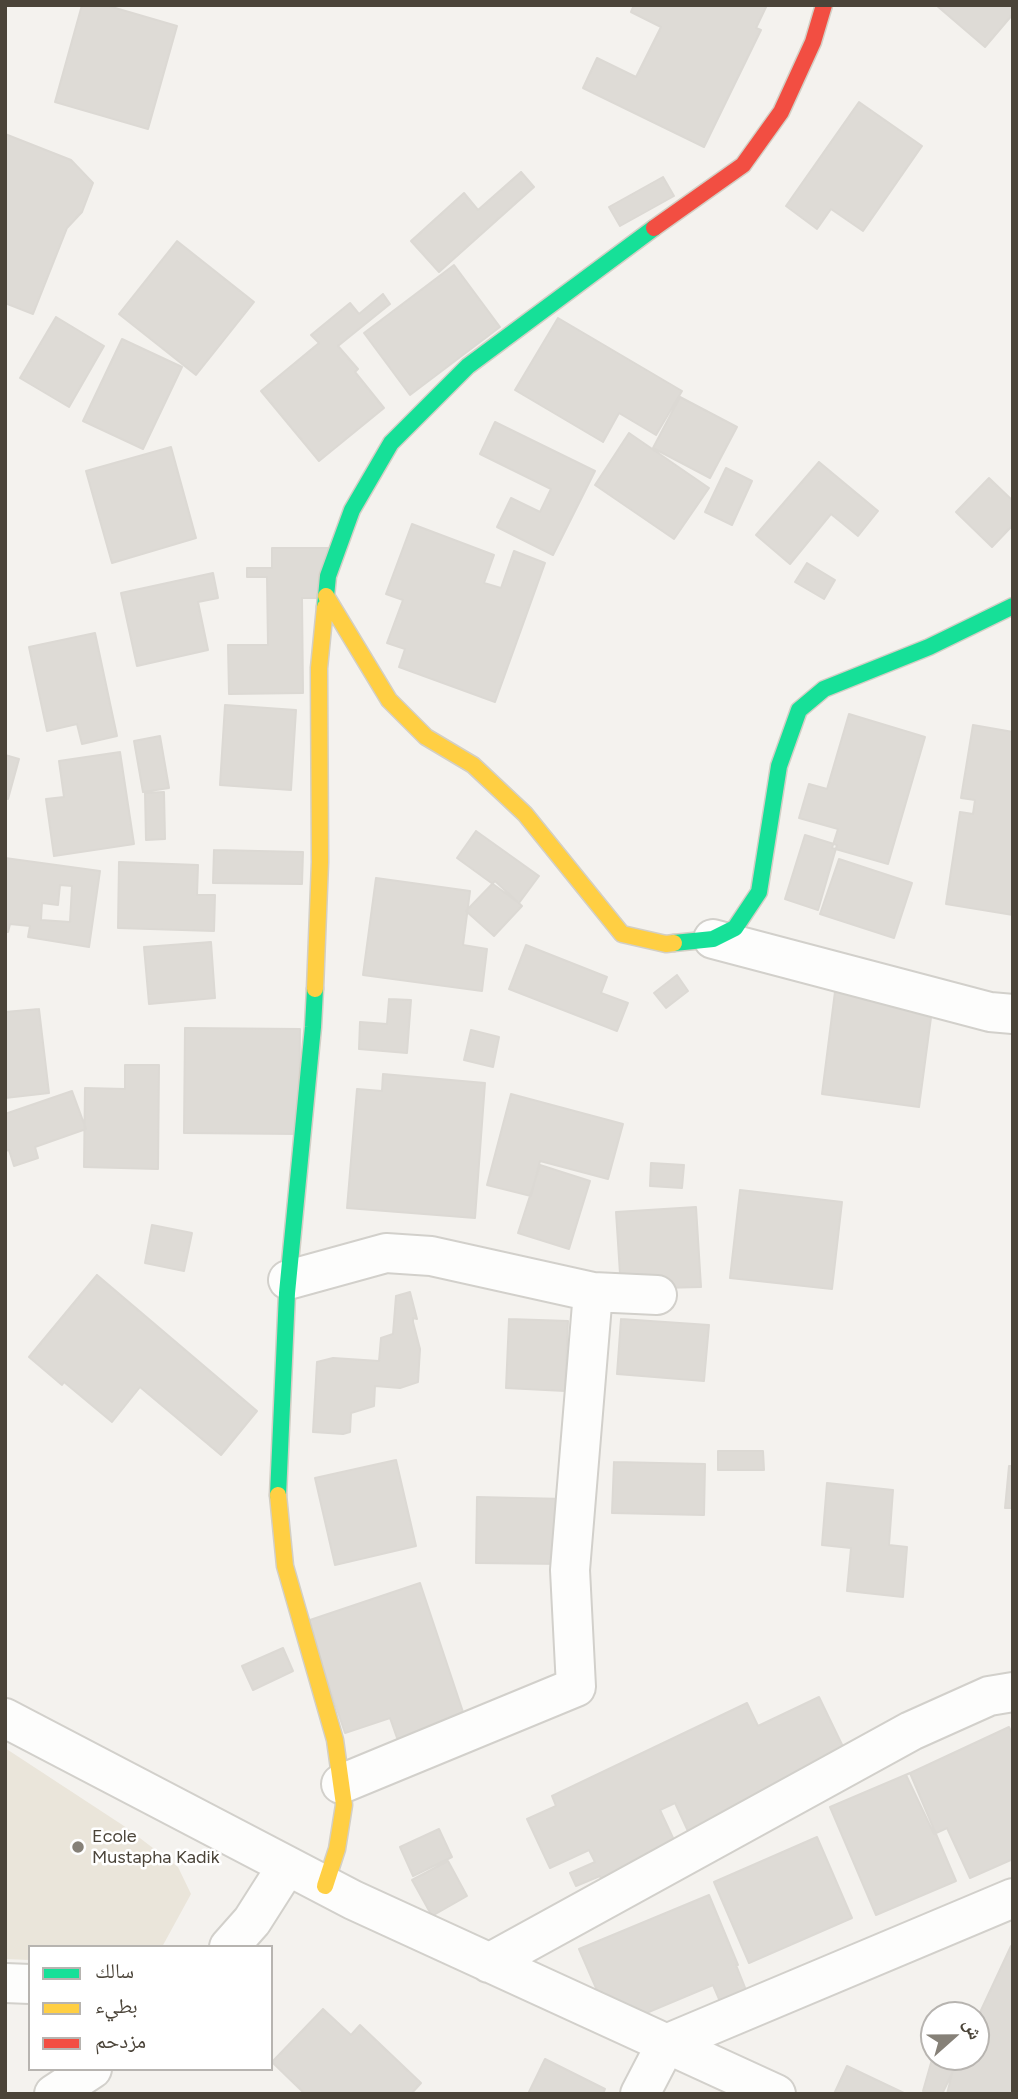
<!DOCTYPE html>
<meta charset="utf-8">
<style>
body{margin:0}
#map{position:relative;width:1018px;height:2099px;overflow:hidden;background:#f4f2ee;font-family:Figtree,"Noto Naskh Arabic",sans-serif}
canvas{display:block}
.frame{position:absolute;inset:0;border:7px solid #4b4439;pointer-events:none}
.legend{position:absolute;left:28px;top:1945px;width:245px;height:126px;box-sizing:border-box;background:#fff;border:2px solid #b7b4b0;margin:0;padding:9px 12px;list-style:none;font-size:21px;color:#4b4439}
.legend li{display:flex;align-items:center;gap:14px;height:35px}
.legend b{width:35px;border:2px solid #b7b4b0}
.north{position:absolute;left:920px;top:2001px;width:70px;height:70px;box-sizing:border-box;background:#fff;border:2px solid #b7b4b0;border-radius:50%;rotate:69deg;font-size:19px;font-weight:700;line-height:28px;text-align:center;color:#4b4439}
.north::after{content:'';display:block;margin:auto;width:24px;height:32px;background:#868178;clip-path:polygon(50% 0,100% 100%,50% 72%,0 100%)}
</style>
<div id="map">
<canvas width="1018" height="2099"></canvas>
<div class="frame"></div>
<ul class="legend">
<li><b style="height:9px;background:#16e098"></b>سالك</li>
<li><b style="height:9px;background:#ffcf43"></b>بطيء</li>
<li><b style="height:9px;background:#f24e42"></b>مزدحم</li>
</ul>
<div class="north">ش</div>
</div>
<script>
const context = document.querySelector('canvas').getContext('2d');
context.lineJoin = 'round';
function fill(path, color) { context.fillStyle = color; context.fill(path, 'evenodd'); }
const shape = rows => new Path2D(rows.map(r => 'M' + r).join(''));
function strokePath(path, color, width, dash) { context.strokeStyle = color; context.lineWidth = width; context.lineCap = dash ? 'butt' : 'round'; context.setLineDash(dash || []); context.stroke(path); }
function label(font, color, halo, rows, align = 'center') {
  context.font = font + ' Figtree,sans-serif'; context.lineWidth = 5; context.setLineDash([]); context.textBaseline = 'middle'; context.strokeStyle = halo; context.fillStyle = color; for (const [text, x, y, turn = 0] of rows) {
    context.save(); context.translate(x, y); context.rotate((+turn || 0) * Math.PI / 180); context.textAlign = isNaN(turn) ? turn : align; if (halo) context.strokeText(text, 0, 0); context.fillText(text, 0, 0); context.restore();
  }
}
fill(shape([
 [5,1748,124,1826,178,1867,191,1894,162,1947,30,1947,30,1960,5,1959]
]), '#eae5da');
const building = shape([
 [82,5,105,5,177,26,148,129,55,102,82,5],
 [634,5,767,5,756,28,761,30,704,147,583,88,597,58,636,77,661,27,631,12,634,5],
 [936,5,1013,5,1013,14,985,47,936,5],
 [859,102,922,146,863,231,831,209,817,229,786,206,859,102],
 [5,134,71,160,93,183,82,212,67,228,33,314,5,303,5,134],
 [521,172,534,187,439,272,411,241,464,193,478,210,521,172],
 [663,177,674,196,620,226,609,207,663,177],
 [177,241,254,302,196,375,119,314,177,241],
 [454,265,500,327,410,395,364,333,454,265],
 [383,294,390,304,338,346,358,369,355,372,384,408,319,461,261,391,319,343,311,335,350,303,359,314,383,294],
 [56,317,104,346,69,407,20,378,56,317],
 [558,318,682,391,656,435,619,413,603,442,515,390,558,318],
 [122,339,182,367,143,449,83,421,122,339],
 [680,397,737,427,710,478,653,448,680,397],
 [495,422,595,471,553,555,497,527,511,498,540,512,551,489,480,454,495,422],
 [629,433,709,488,674,539,595,485,629,433],
 [171,447,196,538,112,563,86,471,171,447],
 [819,462,878,511,858,536,831,514,790,564,756,535,819,462],
 [726,468,752,481,732,525,705,512,726,468],
 [989,478,1013,501,1013,525,992,547,956,512,989,478],
 [412,524,494,555,484,583,501,588,514,551,545,563,495,702,399,667,405,649,387,643,403,600,386,594,412,524],
 [272,548,328,548,329,598,302,598,303,693,229,694,228,645,268,645,267,577,247,577,247,568,272,568,272,548],
 [807,563,835,580,824,599,795,582,807,563],
 [213,573,218,598,198,602,208,650,137,666,121,593,213,573],
 [95,633,117,736,82,744,77,724,47,731,29,647,95,633],
 [225,705,296,710,291,790,220,785,225,705],
 [849,714,925,737,888,864,832,848,838,829,799,818,809,784,827,789,849,714],
 [973,725,1013,732,1013,915,946,904,960,812,973,814,975,800,961,798,973,725],
 [160,736,169,788,143,792,134,741,160,736],
 [120,752,134,844,54,856,46,799,64,797,59,761,120,752],
 [5,755,19,759,8,799,5,798,5,755],
 [164,792,165,839,146,840,145,793,164,792],
 [476,831,539,876,519,903,457,858,476,831],
 [805,835,837,845,818,910,785,899,805,835],
 [214,850,303,852,302,884,213,883,214,850],
 [5,858,100,871,89,947,28,937,30,926,10,924,8,932,5,932,5,858],
 [60,885,72,886,70,922,41,920,42,903,58,905,60,885],
 [839,859,912,883,894,938,820,914,839,859],
 [119,862,198,865,197,895,215,895,214,931,118,928,119,862],
 [376,878,470,891,463,945,487,949,482,991,363,975,376,878],
 [495,881,522,906,494,936,466,911,495,881],
 [211,942,215,998,149,1004,144,947,211,942],
 [526,945,607,977,601,993,628,1003,617,1031,509,989,526,945],
 [677,975,688,991,666,1008,654,993,677,975],
 [837,976,932,1010,919,1107,822,1094,837,976],
 [389,999,411,1000,407,1053,359,1049,360,1022,387,1024,389,999],
 [39,1009,49,1093,5,1098,5,1012,39,1009],
 [185,1028,300,1029,299,1134,184,1133,185,1028],
 [471,1030,499,1037,493,1067,464,1060,471,1030],
 [125,1065,159,1065,158,1169,84,1167,85,1088,125,1089,125,1065],
 [383,1074,485,1083,475,1218,347,1208,357,1089,382,1091,383,1074],
 [72,1091,86,1129,35,1147,38,1158,14,1166,9,1150,5,1151,5,1114,72,1091],
 [511,1094,623,1124,608,1179,540,1161,531,1196,487,1185,511,1094],
 [651,1163,684,1165,682,1188,650,1186,651,1163],
 [540,1165,590,1181,569,1249,518,1233,540,1165],
 [740,1190,842,1202,832,1289,730,1278,740,1190],
 [696,1207,701,1287,621,1289,616,1212,696,1207],
 [152,1225,192,1233,184,1271,145,1263,152,1225],
 [97,1275,257,1411,221,1455,140,1387,112,1422,64,1382,62,1385,29,1357,97,1275],
 [410,1292,417,1319,413,1318,413,1322,420,1349,418,1382,400,1388,375,1386,374,1406,351,1413,350,1432,343,1434,313,1432,317,1362,333,1358,379,1361,381,1338,393,1334,396,1296,410,1292],
 [509,1319,568,1321,565,1391,506,1388,509,1319],
 [621,1319,709,1325,704,1381,617,1374,621,1319],
 [718,1451,763,1451,764,1470,718,1470,718,1451],
 [396,1460,416,1546,335,1565,315,1478,396,1460],
 [614,1462,705,1464,704,1515,612,1513,614,1462],
 [1009,1466,1013,1466,1013,1508,1005,1508,1009,1466],
 [827,1483,893,1490,889,1545,907,1547,903,1597,847,1591,851,1548,822,1545,827,1483],
 [477,1497,566,1499,565,1564,476,1563,477,1497],
 [420,1583,469,1730,402,1752,390,1718,345,1733,307,1621,420,1583],
 [283,1648,293,1671,253,1690,242,1666,283,1648],
 [819,1697,847,1755,693,1842,675,1803,660,1810,680,1853,605,1888,600,1876,576,1886,570,1873,595,1862,589,1850,550,1868,527,1819,556,1806,552,1796,747,1703,758,1726,819,1697],
 [1009,1727,1013,1736,1013,1859,970,1878,947,1828,934,1834,906,1775,1009,1727],
 [910,1773,956,1881,876,1915,830,1807,910,1773],
 [439,1829,452,1857,413,1876,400,1847,439,1829],
 [817,1837,852,1918,749,1963,714,1882,817,1837],
 [448,1861,467,1896,432,1916,412,1880,448,1861],
 [709,1895,738,1965,736,1965,748,1995,722,2006,713,1985,613,2027,579,1949,709,1895],
 [1011,1946,1013,1947,1013,2094,946,2094,943,2092,960,2057,976,2057,976,2021,1011,1946],
 [323,2009,351,2035,360,2025,421,2083,411,2094,305,2094,272,2062,323,2009],
 [933,2056,955,2062,947,2094,923,2091,933,2056],
 [545,2059,605,2089,603,2094,528,2094,545,2059],
 [847,2066,906,2094,834,2094,847,2066]
]);
fill(building, '#dedbd6');
strokePath(building, '#dcd9d4', 2);
const street = shape([
 [713,939,990,1012,1013,1014],
 [288,1280,386,1253,431,1256,593,1292,657,1295],
 [5,1718,353,1900,776,2094],
 [341,1784,576,1687,570,1570,593,1292],
 [229,1947,252,1921,287,1866],
 [489,1963,911,1731,989,1696,1013,1692],
 [5,1983,30,1984],
 [54,2094,92,2069],
 [640,2094,666,2044,1013,1898]
]);
const fast = shape([
 [325,607,328,576,352,510,391,443,468,366,654,228],
 [674,943,713,939,735,928,759,892,779,766,799,710,824,689,929,647,1013,606],
 [278,1495,287,1293,313,1027,315,989]
]);
const slow = shape([
 [326,596,389,700,426,737,473,765,525,814,622,934,666,944,674,943],
 [315,989,320,862,319,668,325,607],
 [278,1495,285,1566,335,1740,344,1805,337,1849,325,1886]
]);
const jam = shape([
 [654,228,743,165,781,112,813,42,824,5]
]);
strokePath(street, '#d2d0cb', 42);
strokePath(fast, '#d3cfc5', 19);
strokePath(slow, '#d3cfc5', 19);
strokePath(jam, '#d3cfc5', 19);
strokePath(street, '#fdfdfc', 38);
strokePath(fast, '#16e098', 16);
strokePath(slow, '#ffcf43', 16);
strokePath(jam, '#f24e42', 16);
for (const [x, y, r, color] of [
 [78,1847,7,"#868178"]
]) { const dot = new Path2D(); dot.arc(x, y, r, 0, 2 * Math.PI); context.fillStyle = color; context.fill(dot); strokePath(dot, '#fff', 2.5); }
label('18px', '#4b4439', '#fff', [
 ["Ecole",92,1837],
 ["Mustapha Kadik",92,1858]
], 'left');
</script>
